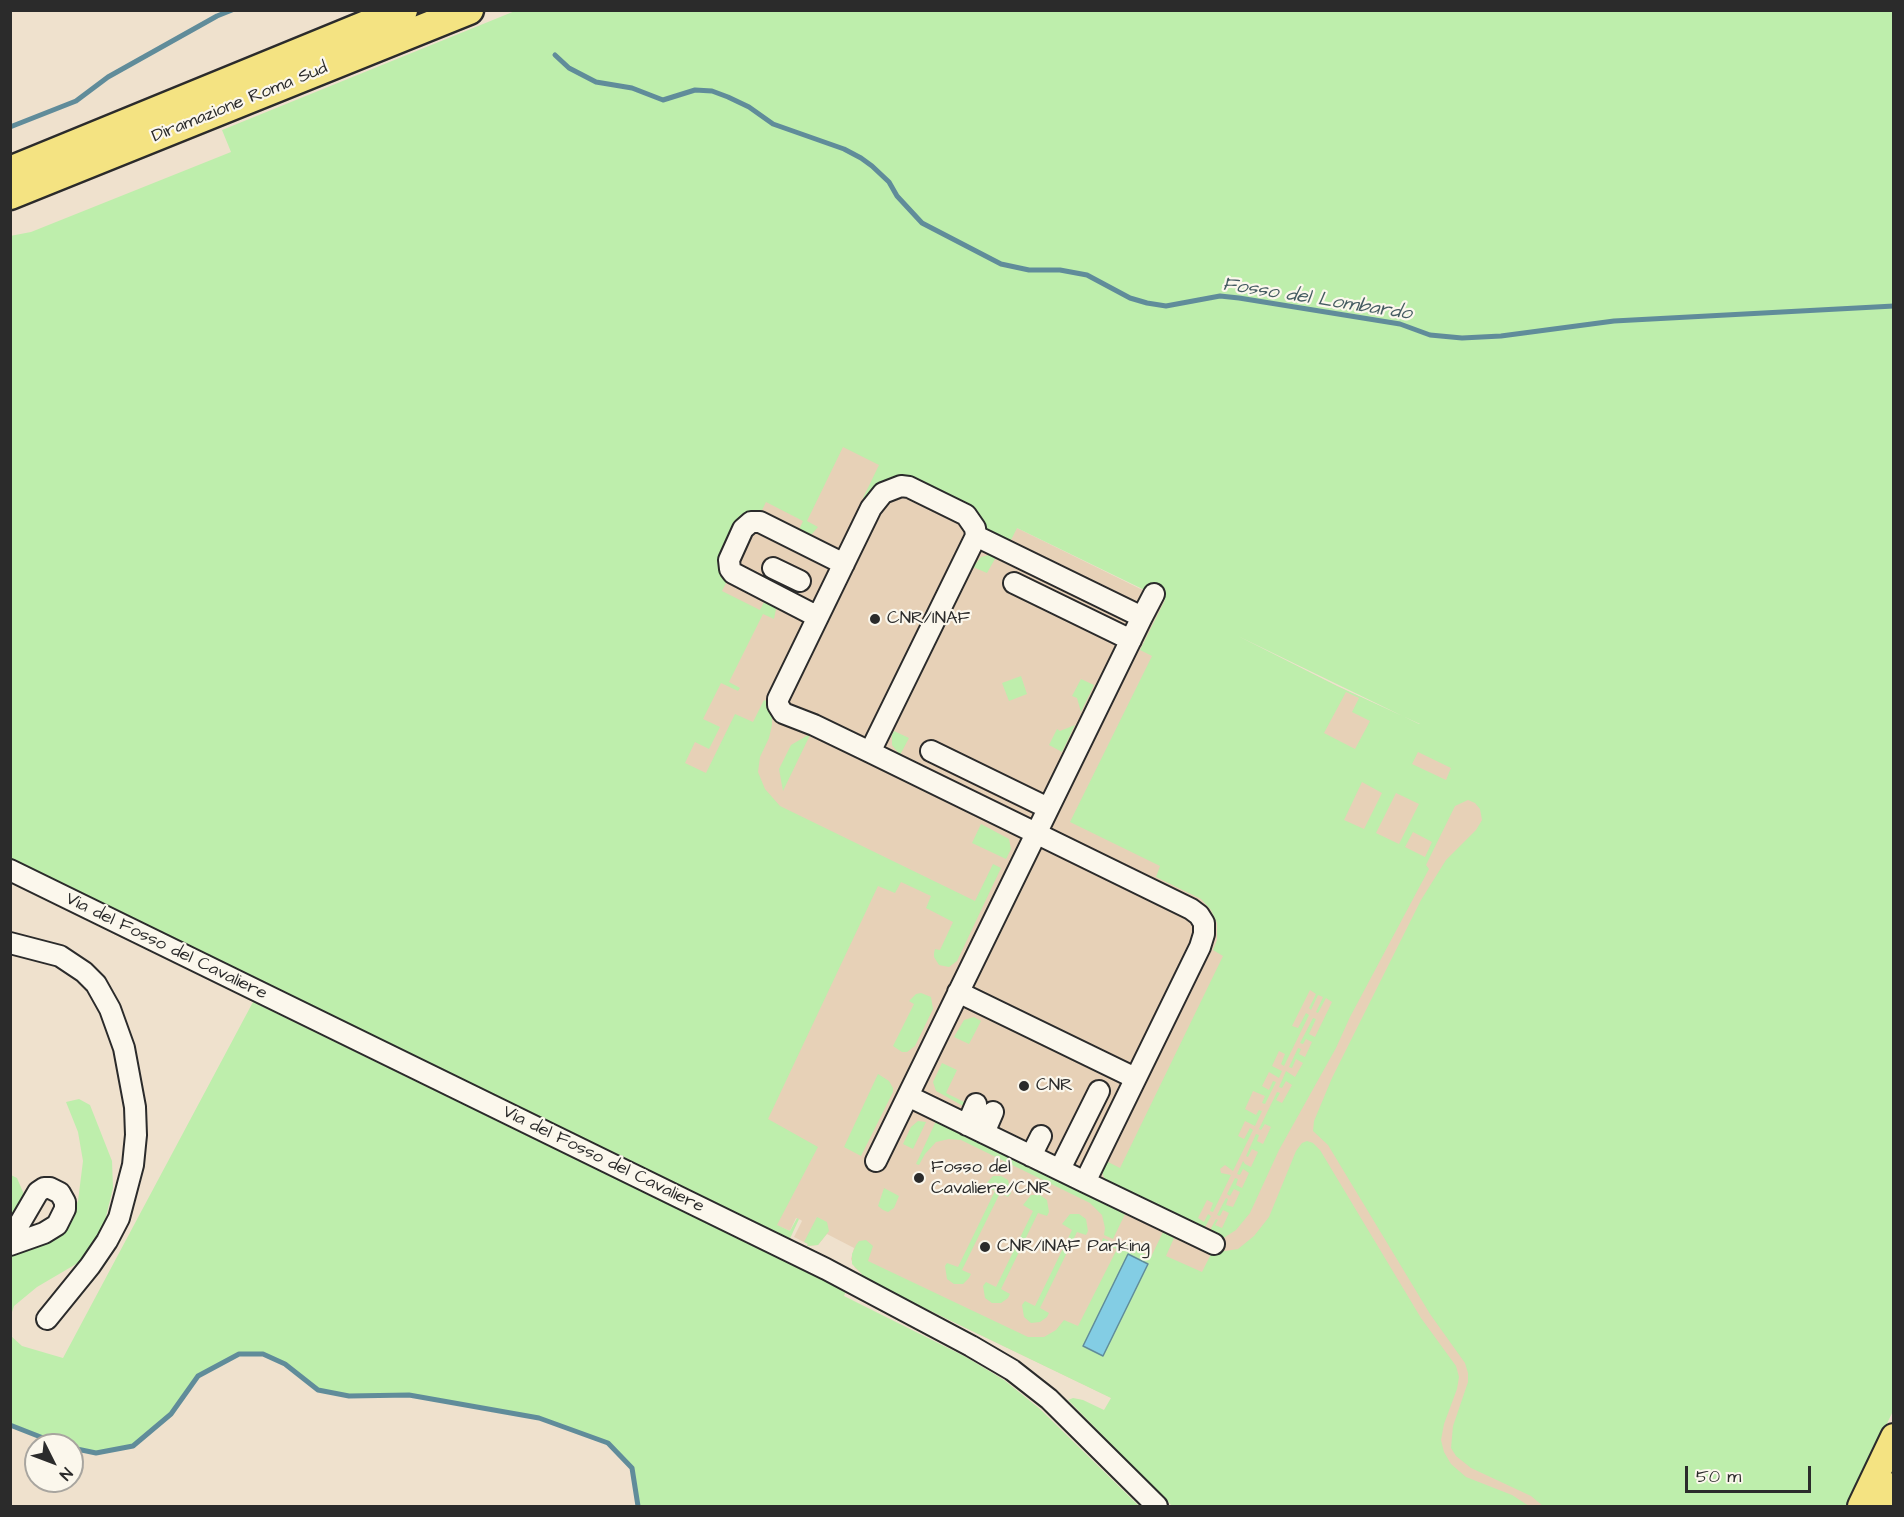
<!DOCTYPE html>
<style>
body{margin:0}
#map{position:relative;width:1904px;height:1517px;overflow:hidden;background:#efe1cd;font-family:"Architects Daughter",sans-serif}
canvas{display:block}
.frame{position:absolute;inset:0;border:12px solid #2b2b2b;pointer-events:none}
.north{position:absolute;left:24px;top:1433px;width:60px;height:60px;box-sizing:border-box;background:#fbf7ec;border:2px solid #a8a59f;border-radius:50%;rotate:132deg;font-size:16px;font-weight:700;line-height:24px;text-align:center;color:#2b2b2b}
.north::after{content:'';display:block;margin:auto;width:21px;height:27px;background:#2b2b2b;clip-path:polygon(50% 0,100% 100%,50% 72%,0 100%)}
.scale{position:absolute;left:1685px;top:1466px;width:126px;height:27px;box-sizing:border-box;border:3px solid #2b2b2b;border-top:0;padding-left:8px;font-size:18px;line-height:21px;white-space:nowrap;color:#2b2b2b;-webkit-text-stroke:4px #fbf7ec;paint-order:stroke}
</style>
<div id="map">
<canvas width="1904" height="1517"></canvas>
<div class="frame"></div>
<div class="north">N</div>
<div class="scale">50 m</div>
</div>
<script>
const context = document.querySelector('canvas').getContext('2d');
context.lineJoin = 'round';
function fill(path, color) { context.fillStyle = color; context.fill(path, 'evenodd'); }
const shape = rows => new Path2D(rows.map(r => 'M' + r).join(''));
function strokePath(path, color, width, dash) { context.strokeStyle = color; context.lineWidth = width; context.lineCap = dash ? 'butt' : 'round'; context.setLineDash(dash || []); context.stroke(path); }
function label(font, color, halo, rows, align = 'center') {
  context.font = font + ' "Architects Daughter",sans-serif'; context.lineWidth = 4.5; context.setLineDash([]); context.textBaseline = 'middle'; context.strokeStyle = halo; context.fillStyle = color; for (const [text, x, y, turn = 0] of rows) {
    context.save(); context.translate(x, y); context.rotate((+turn || 0) * Math.PI / 180); context.textAlign = isNaN(turn) ? turn : align; if (halo) context.strokeText(text, 0, 0); context.fillText(text, 0, 0); context.restore();
  }
}
fill(shape([
 [742,395,845,443,1337,686,1893,948,1777,1506,1336,1506,860,1277,862,1274,855,1268,851,1259,854,1248,827,1234,818,1245,807,1246,808,1244,794,1237,802,1221,801,1220,796,1218,790,1231,776,1225,425,1050]
]), '#e7d1b7');
fill(shape([
 [515,11,1893,11,1894,1409,1847,1506,1543,1506,1531,1496,1471,1468,1456,1456,1451,1448,1453,1426,1468,1382,1468,1373,1465,1363,1430,1314,1328,1145,1313,1131,1314,1121,1332,1078,1421,900,1446,860,1476,830,1482,820,1480,809,1475,803,1468,800,1455,806,1426,865,1429,869,1350,1017,1336,1048,1279,1150,1250,1213,1236,1230,1222,1239,1208,1234,1216,1219,1218,1220,1215,1225,1222,1228,1229,1213,1223,1210,1220,1216,1217,1215,1226,1198,1228,1199,1226,1205,1233,1207,1240,1192,1234,1189,1230,1196,1227,1194,1235,1178,1238,1179,1236,1185,1242,1188,1249,1173,1243,1169,1240,1175,1237,1174,1243,1161,1245,1164,1251,1167,1258,1152,1252,1149,1248,1157,1246,1156,1256,1134,1259,1135,1257,1141,1263,1144,1271,1127,1265,1124,1261,1130,1259,1129,1277,1092,1280,1093,1276,1100,1282,1103,1292,1085,1286,1081,1282,1088,1279,1087,1286,1071,1295,1077,1303,1063,1296,1059,1292,1068,1289,1067,1298,1048,1301,1049,1299,1054,1305,1057,1312,1042,1306,1039,1303,1044,1300,1043,1313,1018,1316,1019,1309,1034,1315,1037,1332,1002,1326,998,1318,1013,1316,1012,1323,997,1318,995,1311,1010,1309,1008,1316,994,1310,990,1292,1026,1298,1028,1306,1013,1309,1015,1284,1066,1281,1064,1285,1054,1279,1051,1272,1066,1282,1071,1279,1078,1269,1072,1262,1086,1269,1090,1273,1081,1276,1082,1265,1104,1262,1103,1265,1096,1253,1091,1245,1109,1256,1115,1259,1110,1262,1111,1255,1126,1245,1121,1238,1136,1244,1139,1250,1128,1253,1130,1233,1171,1225,1165,1220,1169,1221,1173,1231,1175,1213,1212,1210,1211,1213,1203,1207,1200,1198,1218,1204,1222,1208,1214,1211,1216,1203,1231,1106,1182,1101,1170,1104,1160,1120,1168,1223,956,1213,950,1217,940,1217,923,1211,910,1201,899,1156,877,1160,866,1070,822,1152,656,1140,650,1165,600,1017,528,1010,542,987,530,975,513,916,482,868,500,863,498,879,465,843,447,807,521,818,527,812,534,803,535,798,532,803,521,766,502,722,591,760,610,766,598,776,609,774,619,763,614,729,682,740,688,738,691,721,683,703,719,720,727,709,749,695,742,685,763,706,773,735,714,753,722,764,700,769,702,772,713,772,725,769,738,760,757,758,772,765,789,780,806,975,901,993,864,1001,868,957,961,949,967,939,965,934,957,934,953,935,949,940,950,953,922,926,908,931,896,901,882,895,893,878,886,768,1119,818,1147,777,1225,790,1231,797,1218,799,1219,788,1243,315,1012,11,860,10,236,31,232,231,152,222,130],
 [1238,636,1419,724,1420,724,1337,686],
 [1346,692,1359,698,1352,712,1370,721,1355,749,1324,733],
 [1418,752,1451,768,1446,780,1412,764],
 [1362,782,1382,793,1364,829,1344,820],
 [1396,793,1419,804,1399,844,1376,833],
 [1413,832,1432,842,1425,857,1405,847],
 [989,555,996,557,987,573,973,567,981,557],
 [1021,676,1027,694,1009,701,1002,683],
 [1081,679,1094,685,1081,712,1077,698,1072,696],
 [1075,725,1062,752,1049,745,1057,729,1060,731],
 [894,731,909,738,900,755,892,745,892,735],
 [808,735,810,735,783,791,779,769,791,745],
 [981,824,1009,839,1011,849,1006,859,972,843],
 [921,993,931,997,933,1009,915,1046,907,1052,902,1052,893,1046,914,1004,909,1001,916,994],
 [253,1002,846,1291,844,1296,966,1357,1004,1380,1040,1409,1139,1506,638,1506,632,1468,608,1443,539,1418,409,1395,349,1396,318,1390,285,1364,263,1354,239,1354,198,1376,171,1414,133,1446,96,1453,72,1448,72,1445,61,1445,11,1425,11,1336,22,1346,63,1358],
 [974,1017,981,1021,969,1044,954,1037,964,1020],
 [942,1063,957,1070,946,1093,966,1103,965,1107,936,1091,933,1082],
 [878,1074,889,1081,893,1088,893,1092,861,1156,844,1147],
 [79,1099,90,1105,112,1161,113,1188,102,1233,88,1257,37,1287,14,1306,11,1315,11,1253,55,1237,67,1228,78,1201,83,1161,78,1132,66,1102],
 [918,1121,926,1122,913,1149,903,1144,911,1127],
 [936,1121,1125,1214,1113,1239,1104,1235,1105,1228,1102,1215,1090,1203,961,1140,949,1139,936,1142,925,1154,919,1165,916,1164],
 [1307,1141,1313,1143,1320,1150,1421,1318,1456,1366,1459,1377,1457,1389,1444,1424,1441,1440,1444,1452,1451,1464,1466,1477,1512,1495,1529,1506,1172,1506,1068,1400,1073,1398,1083,1400,1104,1410,1111,1398,860,1277,862,1274,852,1264,852,1254,856,1245,859,1241,866,1240,873,1246,868,1261,1028,1337,1044,1337,1056,1330,1064,1320,1078,1326,1117,1249,1101,1244,1103,1238,1118,1245,1120,1242,1151,1257,1163,1232,1174,1238,1166,1256,1202,1272,1214,1248,1225,1251,1238,1249,1254,1236,1269,1217,1296,1151,1302,1143],
 [11,1175,17,1178,23,1192,23,1198,18,1211,11,1221],
 [993,1176,1001,1176,1008,1180,1011,1193,1008,1197,1000,1193,962,1270,971,1274,969,1278,963,1284,954,1284,947,1279,945,1266,947,1263,958,1267,995,1191,984,1186],
 [884,1188,899,1196,894,1208,888,1212,883,1210,878,1206],
 [1031,1195,1040,1195,1047,1200,1049,1212,1047,1216,1038,1213,1001,1289,1010,1294,1008,1298,1001,1303,992,1303,985,1298,983,1286,986,1282,996,1287,1033,1211,1023,1205],
 [1070,1214,1079,1214,1086,1219,1088,1231,1086,1235,1077,1232,1040,1308,1049,1313,1047,1317,1040,1322,1031,1323,1024,1317,1022,1305,1025,1301,1035,1306,1072,1230,1062,1224],
 [817,1217,827,1222,829,1231,818,1245,807,1246,808,1244,804,1242]
]), '#beeeac');
const water = shape([
 [1128,1254,1148,1264,1103,1356,1083,1346,1128,1254]
]);
fill(water, '#83cde4');
strokePath(water, '#608c9a', 1.5);
strokePath(shape([
 [555,55,569,68,596,82,632,88,663,100,695,90,712,91,728,97,749,107,773,124,844,149,861,158,872,166,889,182,897,196,922,223,1001,264,1029,270,1060,270,1087,275,1130,298,1147,303,1166,306,1220,296,1239,298,1400,324,1430,335,1462,338,1501,336,1614,321,1894,306],
 [10,127,76,101,108,77,217,16,232,10],
 [10,1425,61,1445],
 [72,1448,96,1453,133,1446,171,1414,198,1376,239,1354,263,1354,285,1364,318,1390,349,1396,409,1395,539,1418,608,1443,632,1468,638,1506]
]), '#608c9a', 5);
const minor = shape([
 [773,568,800,581],
 [1014,583,1131,640],
 [818,617,733,573,730,569,729,560,743,529,751,522,760,522,844,564],
 [1142,617,1154,594],
 [931,751,1048,808],
 [870,752,976,536,975,528,966,515,909,487,901,486,883,493,871,508,778,699,778,705,783,713,814,725,870,752,1191,909,1199,915,1204,923,1204,934,1200,947,1085,1182,908,1096],
 [10,870,826,1269,971,1346,1012,1370,1049,1399,1157,1506],
 [10,943,60,956,84,972,96,984,110,1009,124,1048,135,1107,136,1135,133,1165,119,1218,107,1241,90,1266,47,1319],
 [958,992,1135,1078],
 [967,1125,976,1104],
 [984,1133,993,1112],
 [1031,1156,1041,1136],
 [876,1161,1142,617,976,536],
 [1060,1169,1099,1091],
 [1085,1182,1214,1244],
 [10,1240,38,1192,44,1188,50,1188,60,1193,65,1202,65,1209,57,1225,44,1233,10,1245]
]);
const major = shape([
 [1861,1506,1894,1437],
 [1884,1506,1894,1486]
]);
const highway = shape([
 [10,171,403,10],
 [10,195,469,10]
]);
strokePath(minor, '#2b2b2b', 24);
strokePath(major, '#2b2b2b', 30);
strokePath(highway, '#2b2b2b', 33);
strokePath(minor, '#fbf7ec', 20);
strokePath(major, '#f4e382', 26);
strokePath(highway, '#f4e382', 28);
for (const [x, y, r, color] of [
 [875,619,6,"#2b2b2b"],
 [1024,1086,6,"#2b2b2b"],
 [919,1178,6,"#2b2b2b"],
 [985,1247,6,"#2b2b2b"]
]) { const dot = new Path2D(); dot.arc(x, y, r, 0, 2 * Math.PI); context.fillStyle = color; context.fill(dot); strokePath(dot, '#fbf7ec', 2); }
label('18px', '#2b2b2b', '#fbf7ec', [
 ["Diramazione Roma Sud",240,103,-22],
 ["Via del Fosso del Cavaliere",166,947,26],
 ["Via del Fosso del Cavaliere",603,1160,26]
]);
label('18px', '#2b2b2b', '#fbf7ec', [
 ["CNR/INAF",887,619],
 ["CNR",1036,1086],
 ["Fosso del",931,1168],
 ["Cavaliere/CNR",931,1189],
 ["CNR/INAF Parking",997,1247]
], 'left');
label('italic 20px', '#455c62', '#fbf7ec', [
 ["Fosso del Lombardo",1317,300,9]
]);
</script>
